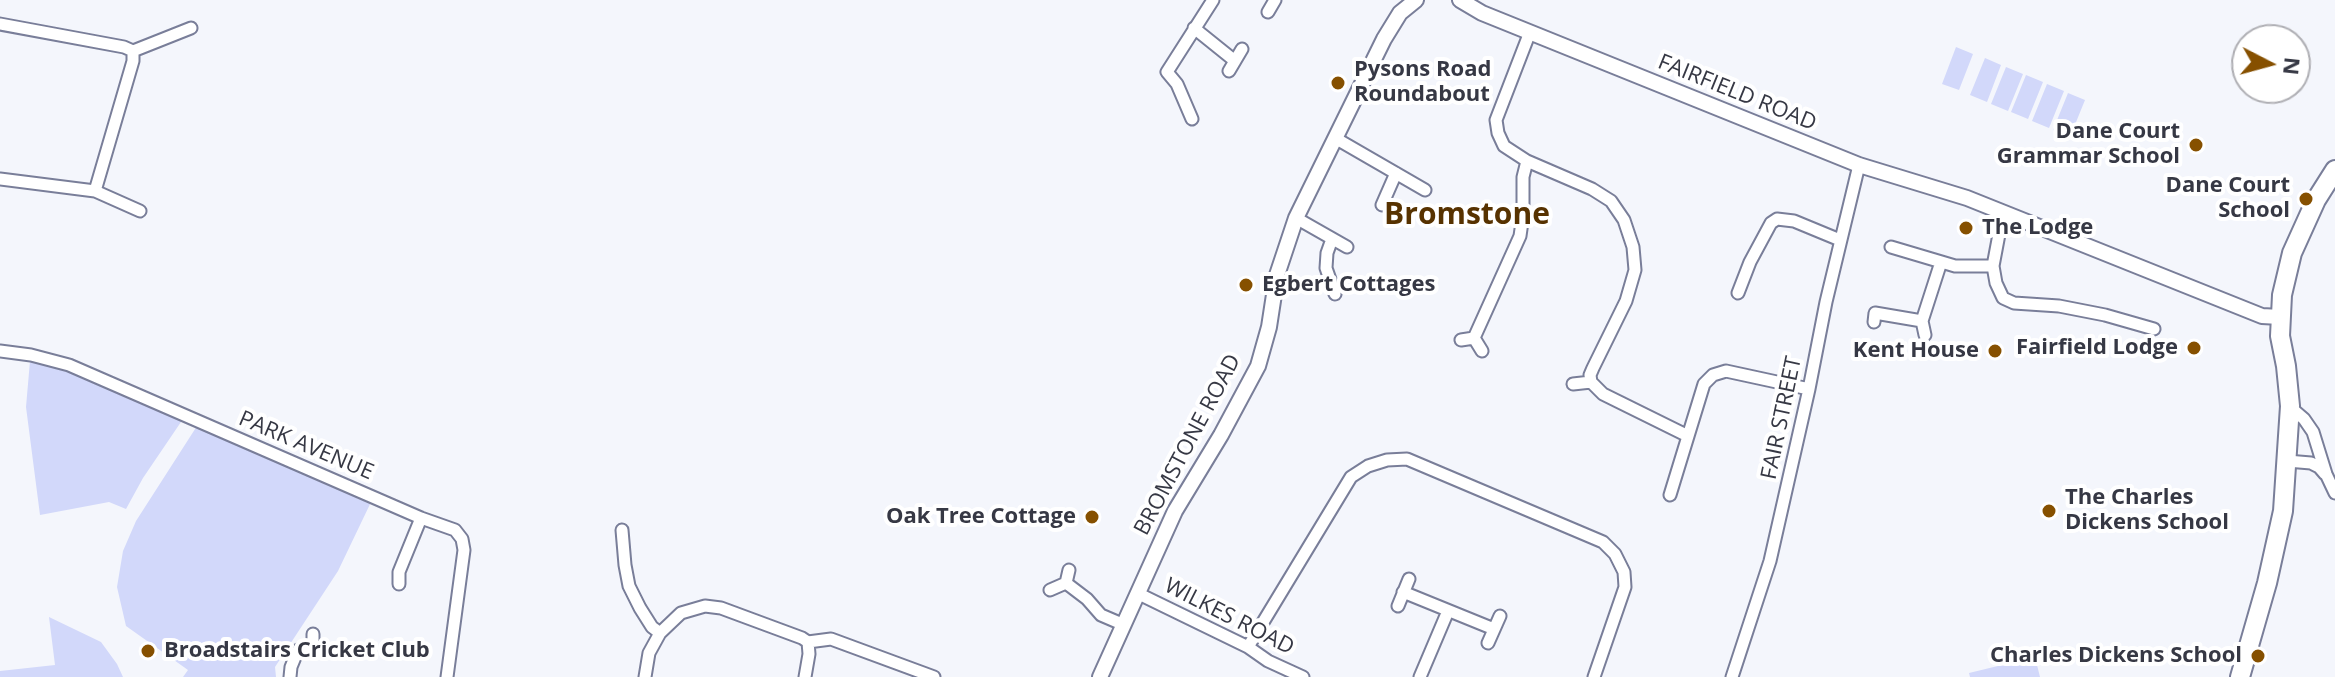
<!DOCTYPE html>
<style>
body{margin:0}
#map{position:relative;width:2335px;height:677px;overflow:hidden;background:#f4f6fc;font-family:"Open Sans",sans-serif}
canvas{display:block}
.north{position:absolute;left:2231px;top:24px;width:80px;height:80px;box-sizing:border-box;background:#fff;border:2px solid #afafb4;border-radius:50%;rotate:96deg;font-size:22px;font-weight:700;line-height:32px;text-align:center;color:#363844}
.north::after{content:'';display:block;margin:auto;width:28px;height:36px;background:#865000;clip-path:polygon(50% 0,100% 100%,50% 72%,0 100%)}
</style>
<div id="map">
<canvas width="2335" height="677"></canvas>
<div class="north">N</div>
</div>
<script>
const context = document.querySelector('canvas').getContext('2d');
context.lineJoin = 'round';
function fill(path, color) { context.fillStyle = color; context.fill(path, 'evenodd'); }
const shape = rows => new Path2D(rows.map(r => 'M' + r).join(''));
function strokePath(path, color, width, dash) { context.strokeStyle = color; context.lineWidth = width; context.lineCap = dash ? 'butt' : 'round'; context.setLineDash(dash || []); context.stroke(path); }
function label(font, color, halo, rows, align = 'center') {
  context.font = font + ' "Open Sans",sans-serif'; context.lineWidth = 8; context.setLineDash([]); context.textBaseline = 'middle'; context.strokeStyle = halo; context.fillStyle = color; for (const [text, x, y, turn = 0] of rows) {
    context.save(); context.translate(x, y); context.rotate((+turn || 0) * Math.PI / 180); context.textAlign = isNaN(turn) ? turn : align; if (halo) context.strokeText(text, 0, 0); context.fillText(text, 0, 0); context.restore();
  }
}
fill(shape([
 [1956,47,1973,54,1959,90,1942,84],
 [1985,58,2001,65,1987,102,1970,95],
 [2006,67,2023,74,2008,111,1991,104],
 [2026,75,2043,82,2028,119,2011,112],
 [2047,84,2064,91,2049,128,2032,121],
 [2068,93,2085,100,2070,137,2053,130],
 [30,361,67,371,183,419,143,478,126,509,109,502,40,515,26,407],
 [197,426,372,500,338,571,275,667,276,677,183,677,188,670,126,626,117,587,123,551,136,521],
 [49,617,101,642,117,664,123,677,0,677,0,671,55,665],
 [2035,657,2040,677,1970,677,1969,673]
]), '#d2d8fa');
const minor = shape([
 [1268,12,1275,0],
 [0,24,124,47,133,51,133,61,95,191,0,179],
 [1194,28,1235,61],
 [1530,32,1496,120,1498,133,1504,146,1527,161,1592,189,1611,201,1624,220,1633,247,1635,270,1626,301,1593,368,1590,375,1591,382,1603,394,1688,436],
 [133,51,191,28],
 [1229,71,1242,49],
 [1192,119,1177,84,1167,72,1213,0],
 [1335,138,1425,190],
 [95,191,140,211],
 [1382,205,1396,173],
 [2003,213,1993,266,1996,283,2003,298,2014,303,2059,306,2105,315,2154,329],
 [1296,218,1347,247],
 [1332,239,1327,253,1326,268,1335,294],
 [1891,247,1955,266,1993,266],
 [1738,293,1750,262,1771,223,1777,219,1794,221,1840,240],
 [1874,322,1875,313,1922,321],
 [1925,335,1922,321,1941,262],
 [1474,338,1520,236,1523,215,1523,177,1527,161],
 [1461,340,1474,338,1482,351],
 [0,351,31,355,69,365,421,518,455,530,462,539,464,550,447,677],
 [1573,384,1591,382],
 [2290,407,2304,419,2313,432,2326,474,2335,493],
 [2287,461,2311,463,2319,467,2325,474],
 [1670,495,1704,384,1713,375,1726,371,1809,389],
 [622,530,625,565,629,586,640,608,652,627,660,633],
 [1066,583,1087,599,1101,615,1122,624],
 [399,584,399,572,421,518],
 [1050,590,1066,583,1069,570],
 [1403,592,1494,629],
 [1137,593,1248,647,1268,661,1303,677],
 [1398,606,1409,579],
 [808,642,831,639,934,677],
 [1488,643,1500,616],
 [313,646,313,634],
 [1248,647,1351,477,1368,466,1387,460,1407,459,1603,542,1615,554,1624,572,1625,587,1594,677],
 [290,677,291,667,298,650,313,646,327,649],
 [645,677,649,653,660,633,681,613,705,606,721,608,802,638,808,642,809,654,805,677],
 [1420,677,1448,611],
 [1732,677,1770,561,1809,389,1826,302,1859,165]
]);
const tertiary = shape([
 [1460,0,1482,13,1859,165,1967,198,2262,316,2280,317],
 [1100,677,1175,511,1221,435,1258,366,1269,327,1277,275,1296,218,1384,39,1400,13,1416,0]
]);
const primary = shape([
 [2240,677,2267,583,2283,511,2290,406,2286,366,2280,336,2282,295,2292,253,2316,200,2335,170]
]);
strokePath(minor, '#797e99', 15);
strokePath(tertiary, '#797e99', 18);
strokePath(primary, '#797e99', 22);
strokePath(minor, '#fff', 11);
strokePath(tertiary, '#fff', 14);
strokePath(primary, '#fff', 18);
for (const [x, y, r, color] of [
 [1338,83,8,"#865000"],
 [2196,145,8,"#865000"],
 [2306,199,8,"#865000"],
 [1966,228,8,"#865000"],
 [1246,285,8,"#865000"],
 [2194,348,8,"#865000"],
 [1995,351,8,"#865000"],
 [2049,511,8,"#865000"],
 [1092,517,8,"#865000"],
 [148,651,8,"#865000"],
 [2258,656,8,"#865000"]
]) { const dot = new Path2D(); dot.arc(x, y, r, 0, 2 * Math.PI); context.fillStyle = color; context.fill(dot); strokePath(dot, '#fff', 3); }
label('bold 22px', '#363844', '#fff', [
 ["Pysons Road",1354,70,"left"],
 ["Roundabout",1354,95,"left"],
 ["Dane Court",2180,132],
 ["Grammar School",2180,157],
 ["Dane Court",2290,186],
 ["School",2290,211],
 ["The Lodge",1982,228,"left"],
 ["Egbert Cottages",1262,285,"left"],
 ["Fairfield Lodge",2178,348],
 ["Kent House",1979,351],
 ["The Charles",2065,498,"left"],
 ["Dickens School",2065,523,"left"],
 ["Oak Tree Cottage",1076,517],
 ["Broadstairs Cricket Club",164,651,"left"],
 ["Charles Dickens School",2242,656]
], 'right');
label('22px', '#363844', '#fff', [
 ["FAIRFIELD ROAD",1737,93,22],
 ["FAIR STREET",1782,418,-78],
 ["BROMSTONE ROAD",1188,445,-62],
 ["PARK AVENUE",306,446,23],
 ["WILKES ROAD",1229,617,27]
]);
label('bold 30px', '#573200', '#fff', [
 ["Bromstone",1467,215]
]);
</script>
